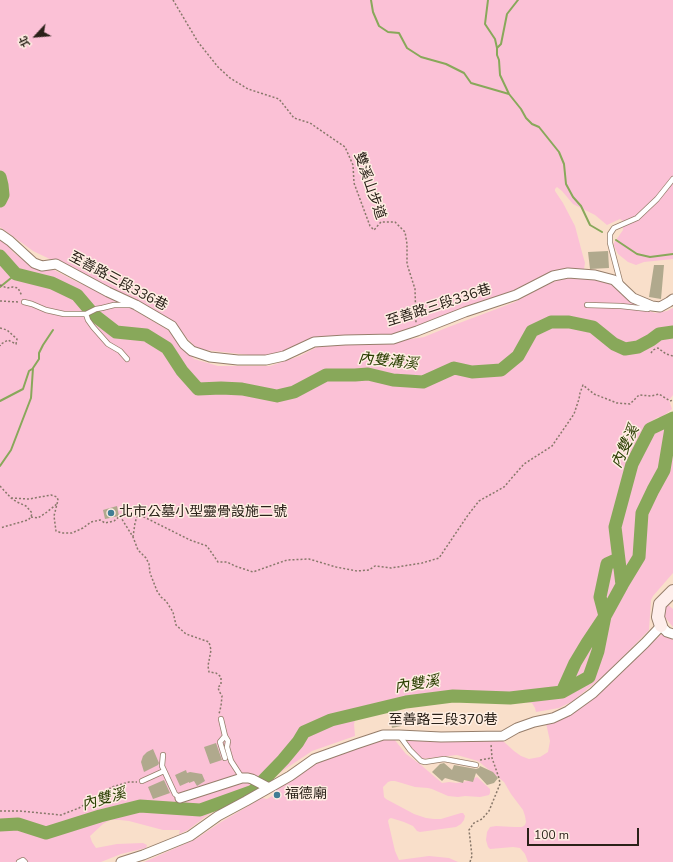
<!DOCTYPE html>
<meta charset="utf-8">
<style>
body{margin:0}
#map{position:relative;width:673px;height:862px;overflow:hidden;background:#f9dfca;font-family:"Nunito Sans","Noto Sans TC",sans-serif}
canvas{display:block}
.north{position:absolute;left:16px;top:16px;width:40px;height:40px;-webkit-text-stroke:3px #feeee2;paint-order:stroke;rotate:244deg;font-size:11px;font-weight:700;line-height:16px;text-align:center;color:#2a2119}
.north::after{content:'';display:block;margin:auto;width:14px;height:18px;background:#2a2119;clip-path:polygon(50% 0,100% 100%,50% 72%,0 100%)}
.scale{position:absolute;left:527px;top:828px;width:112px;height:18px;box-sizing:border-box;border:2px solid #2a2119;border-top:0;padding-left:5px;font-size:12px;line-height:14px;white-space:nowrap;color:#2a2119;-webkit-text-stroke:3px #feeee2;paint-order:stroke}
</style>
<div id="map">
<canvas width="673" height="862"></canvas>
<div class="north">北</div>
<div class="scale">100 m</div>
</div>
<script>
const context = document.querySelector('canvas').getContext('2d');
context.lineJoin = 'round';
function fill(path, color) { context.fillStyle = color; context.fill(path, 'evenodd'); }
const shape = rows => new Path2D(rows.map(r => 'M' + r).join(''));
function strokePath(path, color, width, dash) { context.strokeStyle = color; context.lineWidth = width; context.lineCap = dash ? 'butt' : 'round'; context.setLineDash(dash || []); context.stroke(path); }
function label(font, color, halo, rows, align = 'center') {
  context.font = font + ' "Nunito Sans","Noto Sans TC",sans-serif'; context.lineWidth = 3; context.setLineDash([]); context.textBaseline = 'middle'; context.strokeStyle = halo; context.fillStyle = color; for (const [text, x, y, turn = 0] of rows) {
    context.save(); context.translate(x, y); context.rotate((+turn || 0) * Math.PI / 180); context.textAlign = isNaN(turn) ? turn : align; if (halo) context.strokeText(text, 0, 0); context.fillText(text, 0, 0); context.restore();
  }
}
fill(shape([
 [0,0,673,0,673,259,644,262,636,265,628,262,618,254,614,246,614,243,623,230,623,221,620,219,607,225,595,215,573,204,562,191,557,187,555,189,555,191,563,203,575,226,583,256,585,263,584,269,580,270,392,336,349,336,266,357,197,349,174,324,119,292,33,251,0,227],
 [0,237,14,253,27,262,42,270,54,270,77,282,114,298,168,330,178,342,194,359,218,366,270,366,300,356,317,347,347,344,392,342,424,337,446,328,515,302,546,285,559,280,571,278,593,278,606,282,618,288,633,303,644,309,655,313,667,311,673,308,673,395,669,400,672,409,661,418,658,417,649,423,648,426,649,428,652,429,656,428,668,428,673,426,673,573,653,596,651,600,649,630,608,672,573,701,559,708,536,712,535,708,532,703,494,698,368,710,362,712,356,718,354,724,355,736,312,751,251,792,220,807,205,817,188,830,179,834,180,830,163,830,129,821,120,820,110,820,103,824,90,836,92,842,96,848,117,844,143,843,147,845,146,848,121,854,101,862,0,862],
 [667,604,673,609,673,627,668,621,664,616,665,609],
 [663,633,673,640,673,862,528,862,525,854,520,848,513,847,490,849,488,847,486,840,487,832,490,827,496,826,514,827,522,827,525,825,526,822,525,816,523,810,511,794,504,782,478,761,457,755,421,759,404,738,502,740,514,751,521,756,529,759,540,757,548,752,550,741,546,723,594,697],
 [387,737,394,739,406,754,413,759,421,765,442,783,449,782,457,783,468,781,477,777,490,789,490,793,489,795,480,797,465,796,458,797,448,796,432,789,428,788,415,787,395,781,391,781,388,782,383,787,384,797,386,799,414,814,426,818,434,819,441,819,461,813,463,813,465,816,464,820,461,824,456,827,420,832,417,831,413,826,404,822,391,818,389,819,388,821,395,851,399,860,429,856,449,858,458,862,144,862,196,839,221,822,262,798,267,799,272,796,273,793,273,789,321,760]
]), '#fbc1d6');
strokePath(shape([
 [371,0,373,12,379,26,388,32,399,33,407,48,421,57,446,64,464,73,471,83,509,94],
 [488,0,485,24,495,39,497,48,497,55,499,60,500,75,509,94,521,109,526,118,532,124,539,127,559,152,564,164,566,184,573,197,581,206,590,225,602,232],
 [497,48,501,44,507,14,518,0],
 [616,240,637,254,650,257,673,254],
 [0,287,16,274],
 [91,317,94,315],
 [0,401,23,389,29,371,32,369],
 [0,466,11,450,31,398,33,368,39,359,39,353,43,345,53,330]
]), '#88a85a', 2);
strokePath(shape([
 [0,177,2,185,3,195,0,201],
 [0,256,16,274,52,283,77,295,94,315,116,332,146,335,167,348,182,371,198,389,221,388,242,389,277,396,294,392,326,375,355,375,368,374,393,380,423,382,454,368,472,372,501,370,518,356,532,331,551,322,569,322,593,327,614,344,625,349,638,347,651,340,659,334,673,332],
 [622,585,639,557,642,513,653,490,664,470,671,428,673,423],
 [562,692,575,663,587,643,605,616,600,597,607,564,618,559],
 [0,825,18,824,46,833,100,816,140,806,200,810,253,791,283,760,298,742,304,732,331,720,406,702,453,696,510,698,562,692,589,677,598,651,605,616,622,585,615,527,632,464,650,429,673,418]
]), '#88a85a', 13);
fill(shape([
 [608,251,609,268,590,269,588,252],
 [654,265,664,265,661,299,649,297],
 [117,506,119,516,105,519,103,510],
 [398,715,401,726,392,728,390,717],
 [216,743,222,760,210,764,204,747],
 [153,749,159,763,158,765,144,772,141,762,143,756,147,752],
 [444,763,452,770,454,765,476,769,479,768,480,766,493,772,498,778,494,783,487,785,476,773,473,782,464,780,463,783,445,778,442,781,432,772,440,764],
 [186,770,187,773,190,772,202,774,205,781,197,786,194,781,189,783,189,782,180,786,175,775],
 [164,780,170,793,153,799,148,787]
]), '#b0a98d');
const lane = shape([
 [621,285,610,243,610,234,614,228,637,218,657,199,673,179],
 [24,302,32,304,46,310,64,314,86,314,96,309,102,308,114,305,131,305],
 [587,305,621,306,648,309,652,306],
 [86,314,88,320,93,327,108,344,120,351,127,359],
 [221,719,225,736,228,741,227,747,231,761,242,778],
 [399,735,410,750,421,761,425,762,444,759,476,765],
 [225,736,220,742,225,758],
 [163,755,162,766,175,794,180,798],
 [142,781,164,771],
 [19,862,23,860,25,862]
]);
const street = shape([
 [0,234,10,241,34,263,42,266,56,264,108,292,136,305,172,326,184,344,192,351,210,357,238,360,266,360,284,356,314,342,345,340,393,339,417,331,465,312,516,295,553,276,568,273,595,275,614,280,633,298,652,306,660,307,669,302,673,299],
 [180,798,242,778,248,778,252,779,269,788],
 [121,862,143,855,190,836,218,816,246,801,290,776,314,759,356,744,383,735,399,735,441,737,503,736,517,728,534,722,553,718,568,711,593,693,645,643,661,626,667,632,673,634]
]);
const secondary = shape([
 [661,626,658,617,660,604,673,591]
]);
strokePath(lane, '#967e6b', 6);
strokePath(street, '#967e6b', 11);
strokePath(secondary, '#967e6b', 14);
strokePath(shape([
 [173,0,198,42,218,67,230,78,248,89,279,99,294,118,310,123,345,147,353,165,354,183,370,226,374,230,381,222,395,222,405,232,407,244,407,264,415,289,416,323],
 [0,285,7,288,13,287,18,288,22,296],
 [0,301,19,302],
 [0,328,7,330,17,339,16,344,8,340,1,344,0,346],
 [651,353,653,350,658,348,666,354,673,356],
 [0,486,11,498,17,502,26,506,32,513,31,517,28,520,0,528],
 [11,498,29,499,51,495,57,497,58,500,54,516,56,531,62,533,72,533,83,528,91,522,100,520,105,523,114,521,120,516,133,537,138,550,146,558,149,564,150,573,157,591,161,597,166,601,173,612,176,625,186,634,209,642,211,650,208,666,209,672,216,673,221,677,221,685,218,687,219,691,222,696,221,706,219,714],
 [31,517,38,518,47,512,57,504],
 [133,537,135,523,137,516,142,516,190,540,207,546,218,562,227,562,235,566,253,572,287,560,309,559,336,567,357,571,369,570,375,566,391,568,422,563,439,558,468,515,479,501,504,487,524,464,552,446,574,414,579,399,580,393,583,385,594,394,617,403,630,404,639,395,651,396,659,394,670,401,673,400],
 [480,760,492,758],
 [0,811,20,811,61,815,79,808,112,787,129,782,137,782],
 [470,862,472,856,469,830,474,823,482,819,489,811,500,784,499,778,492,758,491,744]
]), '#88786a', 1.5, [2, 2]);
strokePath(lane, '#fff', 4.5);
strokePath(street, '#fff', 9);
strokePath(secondary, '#feeeeb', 12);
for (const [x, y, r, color] of [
 [111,513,4,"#417d94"],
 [277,795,4,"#417d94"]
]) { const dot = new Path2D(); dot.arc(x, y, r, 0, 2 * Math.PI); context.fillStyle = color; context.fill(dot); strokePath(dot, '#feeee2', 1.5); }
label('14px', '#2a2119', '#feeee2', [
 ["雙溪山步道",369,186,71],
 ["至善路三段336巷",118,282,28],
 ["至善路三段336巷",439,306,-18],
 ["至善路三段370巷",443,721]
]);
label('14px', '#2a2119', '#feeee2', [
 ["北市公墓小型靈骨設施二號",119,513],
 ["福德廟",285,795]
], 'left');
label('italic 15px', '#2b3f03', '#feeee2', [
 ["內雙溝溪",388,362,6],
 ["內雙溪",626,447,-65],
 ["內雙溪",417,685,-9],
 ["內雙溪",104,800,-16]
]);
</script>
